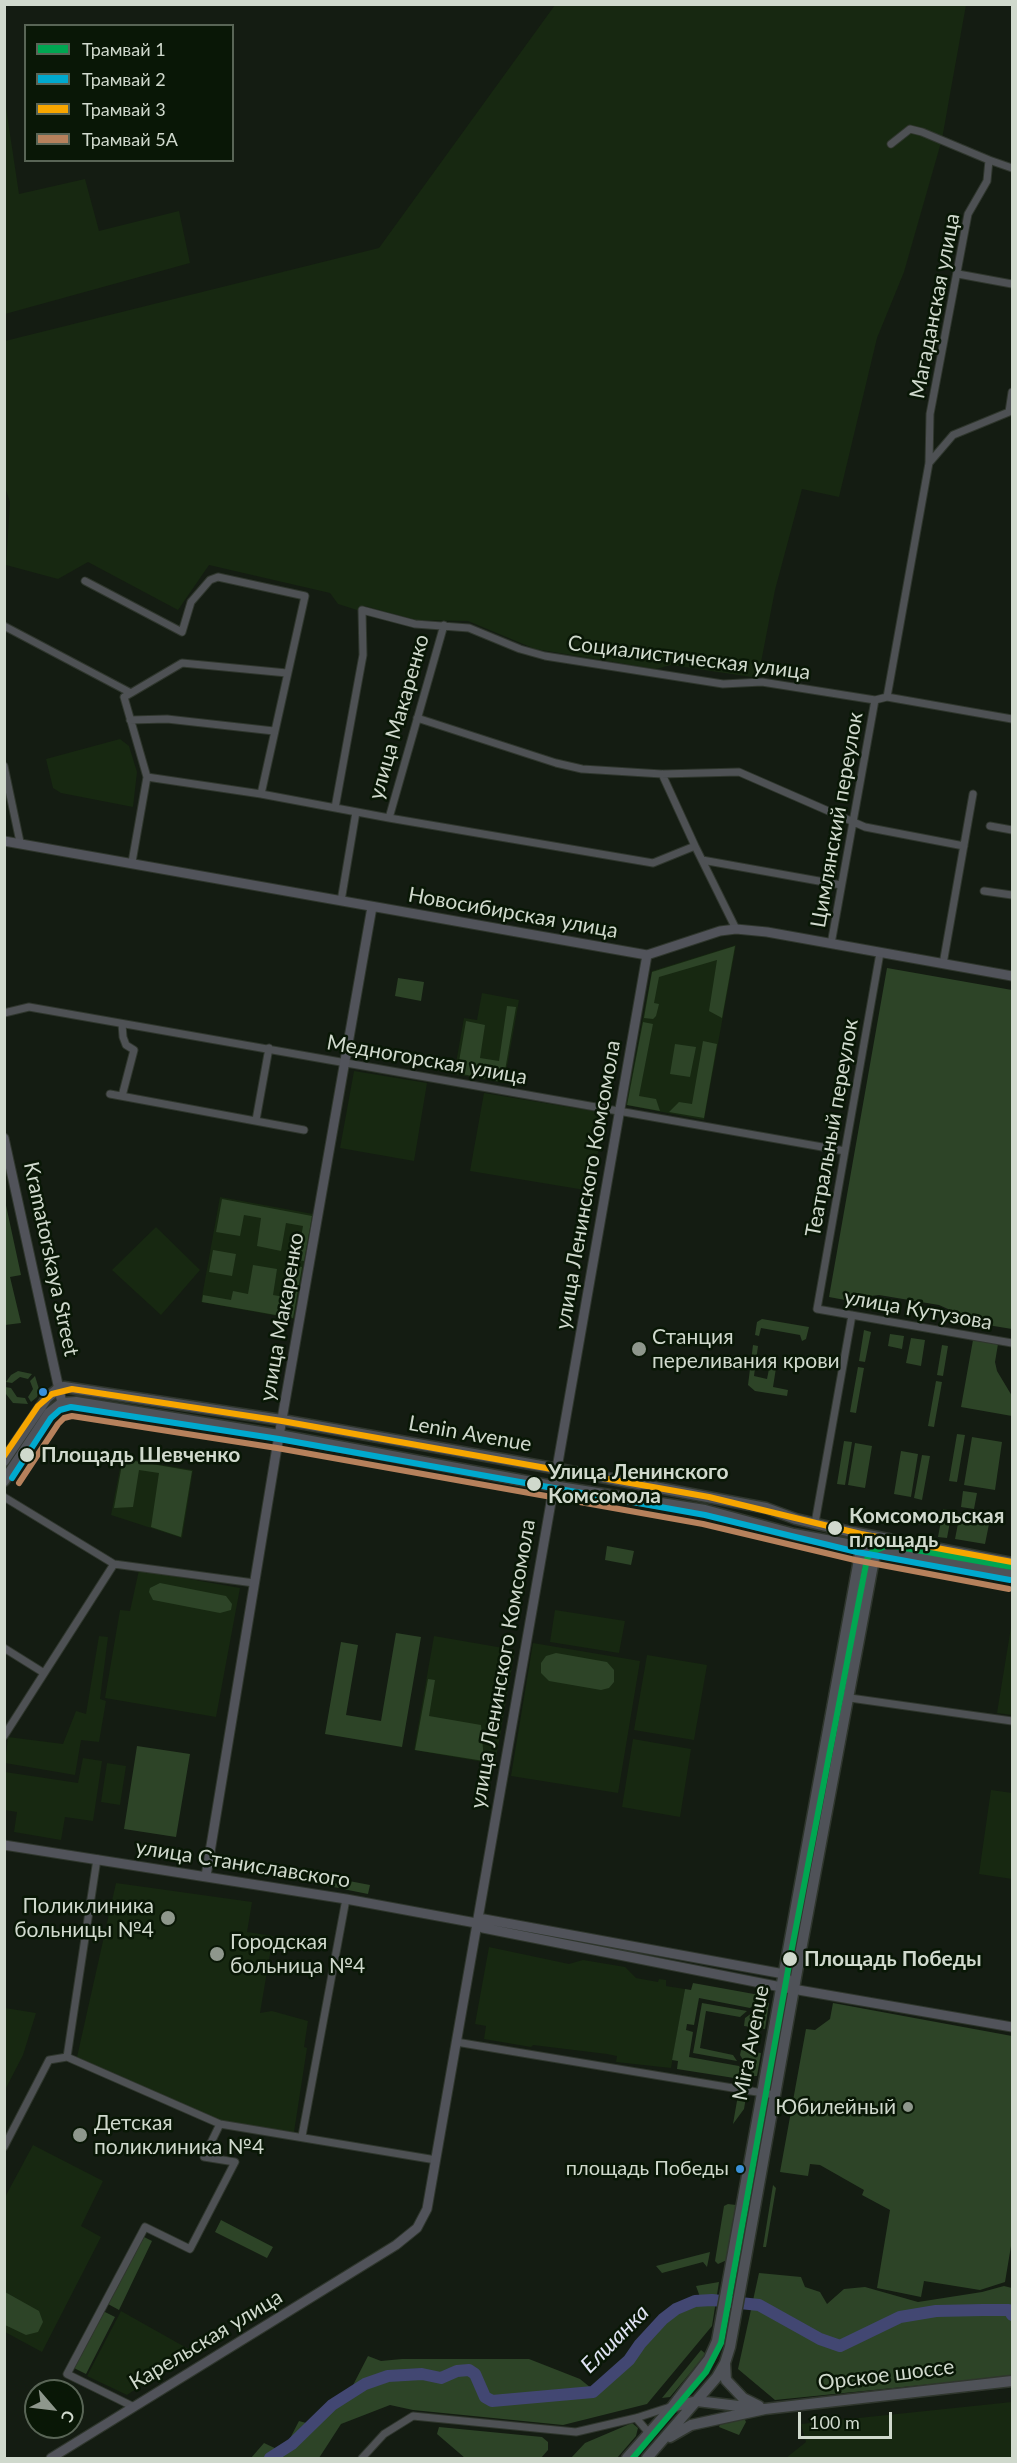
<!DOCTYPE html>
<meta charset="utf-8">
<style>
body{margin:0}
#map{position:relative;width:1017px;height:2463px;overflow:hidden;background:#141c12;font-family:Lato,sans-serif}
canvas{display:block}
.frame{position:absolute;inset:0;border:6px solid #d0d9cd;pointer-events:none}
.legend{position:absolute;left:24px;top:24px;width:210px;height:138px;box-sizing:border-box;background:#091706;border:2px solid #596556;margin:0;padding:8px 10px;list-style:none;font-size:18px;color:#d0d9cd}
.legend li{display:flex;align-items:center;gap:12px;height:30px}
.legend b{width:30px;border:2px solid #596556}
.north{position:absolute;left:24px;top:2379px;width:60px;height:60px;box-sizing:border-box;background:#091706;border:2px solid #596556;border-radius:50%;rotate:118deg;font-size:16px;font-weight:700;line-height:24px;text-align:center;color:#d0d9cd}
.north::after{content:'';display:block;margin:auto;width:21px;height:27px;background:#8e978c;clip-path:polygon(50% 0,100% 100%,50% 72%,0 100%)}
.scale{position:absolute;left:798px;top:2412px;width:94px;height:27px;box-sizing:border-box;border:3px solid #d0d9cd;border-top:0;padding-left:8px;font-size:18px;line-height:21px;white-space:nowrap;color:#d0d9cd;-webkit-text-stroke:4px #091706;paint-order:stroke}
</style>
<div id="map">
<canvas width="1017" height="2463"></canvas>
<div class="frame"></div>
<ul class="legend">
<li><b style="height:8px;background:#00a651"></b>Трамвай 1</li>
<li><b style="height:8px;background:#00a9ce"></b>Трамвай 2</li>
<li><b style="height:8px;background:#f7a600"></b>Трамвай 3</li>
<li><b style="height:8px;background:#b6815c"></b>Трамвай 5А</li>
</ul>
<div class="north">С</div>
<div class="scale">100 m</div>
</div>
<script>
const context = document.querySelector('canvas').getContext('2d');
context.lineJoin = 'round';
function fill(path, color) { context.fillStyle = color; context.fill(path, 'evenodd'); }
const shape = rows => new Path2D(rows.map(r => 'M' + r).join(''));
function strokePath(path, color, width, dash) { context.strokeStyle = color; context.lineWidth = width; context.lineCap = dash ? 'butt' : 'round'; context.setLineDash(dash || []); context.stroke(path); }
function label(font, color, halo, rows, align = 'center') {
  context.font = font + ' Lato,sans-serif'; context.lineWidth = 5; context.setLineDash([]); context.textBaseline = 'middle'; context.strokeStyle = halo; context.fillStyle = color; for (const [text, x, y, turn = 0] of rows) {
    context.save(); context.translate(x, y); context.rotate((+turn || 0) * Math.PI / 180); context.textAlign = isNaN(turn) ? turn : align; if (halo) context.strokeText(text, 0, 0); context.fillText(text, 0, 0); context.restore();
  }
}
fill(shape([
 [555,5,966,5,942,139,904,272,877,338,839,497,802,489,775,590,758,678,671,665,656,669,535,649,468,621,416,620,365,606,357,610,338,604,330,593,209,565,178,610,88,562,58,579,6,565,10,502,5,487,5,341,379,248],
 [5,101,19,194,85,179,99,231,179,211,190,263,5,314],
 [120,739,129,746,137,772,133,807,61,793,53,788,46,759],
 [736,945,704,1120,626,1105,652,971],
 [482,993,519,1000,504,1083,454,1074,464,1018,477,1020],
 [354,1071,427,1083,414,1161,340,1148],
 [484,1093,605,1113,591,1191,470,1171],
 [220,1197,313,1214,294,1319,201,1302],
 [156,1227,200,1270,161,1315,112,1270],
 [122,1458,193,1470,182,1538,111,1515],
 [139,1570,240,1588,216,1717,105,1698,120,1610,130,1611],
 [555,1610,625,1621,619,1653,550,1642],
 [1012,1621,1012,1715,997,1713],
 [99,1636,108,1637,100,1699,106,1701,99,1742,81,1740,75,1775,5,1763,8,1737,63,1744,76,1711,86,1714],
 [434,1636,515,1650,495,1764,414,1750],
 [533,1643,640,1661,618,1793,511,1776],
 [647,1655,707,1665,694,1740,634,1730],
 [633,1739,691,1749,680,1817,622,1807],
 [83,1758,102,1761,93,1821,65,1817,61,1840,14,1832,17,1812,5,1810,5,1772,78,1783],
 [107,1763,126,1766,120,1805,101,1802],
 [991,1790,1012,1793,1012,1879,979,1874],
 [116,1883,252,1902,247,1932,273,1936,260,2013,272,2011,308,2021,304,2047,307,2048,294,2132,221,2121,77,2057],
 [489,1947,569,1964,583,1960,625,1967,636,1978,658,1982,659,1979,666,1980,666,1986,685,1989,671,2068,616,2062,617,2056,607,2054,533,2045,531,2047,484,2039,486,2026,475,2024],
 [5,2008,36,2013,23,2055,5,2090],
 [33,2145,103,2181,81,2226,101,2237,42,2352,5,2332,4,2199],
 [121,2311,192,2351,127,2395,87,2376],
 [1012,2402,1012,2458,786,2458,806,2442,801,2424]
]), '#172811');
fill(shape([
 [735,946,722,1018,709,1011,717,960,659,977,654,1003,659,1004,656,1016,653,1019,644,1018,652,972],
 [887,968,1012,990,1012,1329,951,1319,948,1309,939,1305,879,1295,871,1296,867,1304,829,1297],
 [398,978,424,982,421,1001,395,996],
 [507,1006,516,1007,503,1082,457,1073,466,1021,485,1025,480,1058,499,1061],
 [643,1022,653,1024,639,1096,656,1099,660,1111,627,1105],
 [703,1041,717,1044,704,1118,669,1112,679,1102,692,1104],
 [675,1044,696,1047,690,1077,670,1074],
 [4,1196,21,1275,10,1277,21,1323,5,1325],
 [222,1199,312,1216,304,1261,297,1260,303,1226,286,1223,281,1251,257,1246,261,1218,244,1215,240,1236,216,1232],
 [213,1250,236,1254,232,1276,209,1272],
 [253,1265,277,1269,273,1295,290,1298,297,1266,302,1267,293,1318,202,1302,203,1295,231,1300,233,1291,248,1294],
 [762,1319,809,1327,806,1339,802,1341,800,1335,761,1328,759,1336,755,1335,757,1322],
 [864,1330,871,1332,865,1362,859,1361],
 [890,1334,904,1336,902,1349,888,1346],
 [911,1338,925,1340,921,1366,906,1363],
 [973,1340,998,1344,995,1362,997,1371,1012,1396,1012,1416,961,1407],
 [753,1345,758,1346,754,1376,767,1379,769,1369,776,1368,773,1387,788,1390,787,1396,755,1391,748,1385],
 [942,1345,948,1346,943,1376,937,1375],
 [858,1367,864,1368,856,1413,850,1412],
 [18,1371,32,1374,28,1379,20,1377,12,1383,6,1382,11,1375],
 [35,1376,39,1389,37,1397,31,1402,28,1397,33,1389,30,1381],
 [936,1381,942,1382,934,1427,928,1426],
 [5,1387,11,1388,17,1397,25,1398,28,1404,13,1403,6,1394],
 [957,1434,965,1435,957,1482,949,1481],
 [972,1437,1002,1442,995,1490,964,1485],
 [844,1441,852,1442,845,1485,837,1484],
 [855,1443,872,1446,865,1488,848,1485],
 [901,1451,918,1454,911,1497,894,1494],
 [922,1455,930,1456,922,1500,914,1498],
 [123,1459,192,1471,181,1537,151,1527,159,1473,139,1470,133,1507,114,1508],
 [963,1491,977,1493,974,1509,961,1507],
 [943,1509,952,1511,947,1538,938,1537],
 [960,1513,990,1519,985,1544,955,1539],
 [607,1546,634,1551,631,1565,605,1560],
 [160,1583,226,1596,232,1604,231,1610,220,1613,153,1600,149,1592,150,1588],
 [396,1633,421,1637,402,1747,325,1734,341,1642,358,1645,346,1715,381,1721],
 [556,1653,607,1662,614,1670,614,1682,609,1688,601,1690,549,1681,541,1673,541,1663,546,1656],
 [428,1679,435,1680,429,1716,481,1725,484,1761,415,1750],
 [137,1746,190,1754,176,1837,124,1829],
 [317,1876,336,1879,335,1883,339,1884,339,1888,316,1884],
 [349,1881,370,1885,368,1894,343,1889,344,1885,348,1886],
 [693,1983,765,1996,750,2008,699,1998,694,2025,687,2024,686,2030,693,2032,689,2057,739,2066,747,2080,677,2069,678,2061,672,2060,685,1989,691,1990],
 [702,2003,747,2011,740,2017,706,2011,700,2048,733,2055,737,2061,693,2053],
 [766,2003,769,2003,765,2029,744,2026,745,2018],
 [833,2003,1012,2036,1012,2240,1005,2282,980,2290,924,2281,921,2297,877,2288,890,2210,862,2195,864,2190,820,2165,810,2164,808,2176,780,2172,806,2029,815,2030,830,2019],
 [741,2050,761,2053,757,2076,753,2076,740,2055],
 [738,2095,746,2097,744,2109,733,2124],
 [773,2185,776,2188,766,2247,763,2247],
 [728,2204,736,2205,727,2260,718,2264,715,2261,724,2206],
 [221,2220,273,2247,267,2258,215,2232],
 [144,2237,152,2241,119,2310,108,2304],
 [710,2252,707,2267,703,2262,662,2273,656,2266],
 [759,2273,801,2277,805,2287,820,2292,827,2304,844,2289,865,2287,918,2302,982,2292,1004,2286,1012,2288,1012,2376,775,2400,738,2369],
 [719,2282,712,2326,647,2404,563,2425,413,2410,390,2405,341,2424,319,2458,251,2458,264,2443,283,2452,299,2421,317,2426,350,2391,368,2356,381,2361,402,2359,529,2359,580,2379,596,2392,622,2371,669,2318,700,2297,696,2286],
 [5,2292,39,2311,43,2322,38,2332,26,2335,5,2325],
 [103,2311,115,2317,86,2374,74,2368],
 [701,2350,706,2354,670,2397,662,2398],
 [744,2418,746,2422,739,2435,719,2427,720,2424],
 [632,2423,638,2428,636,2436,617,2458,571,2458,585,2443],
 [439,2427,542,2437,548,2442,548,2450,541,2458,465,2458,437,2434]
]), '#2d4427');
strokePath(shape([
 [270,2458,292,2444,332,2405,365,2384,388,2376,422,2374,441,2378,457,2371,469,2370,475,2374,485,2397,492,2401,593,2392,629,2360,640,2344,663,2319,676,2309,695,2301,712,2300,759,2305,820,2339,840,2346,900,2317,936,2311,983,2310,1009,2310,1012,2315]
]), '#424772', 12);
const street = shape([
 [989,160,1012,168],
 [958,274,1012,284],
 [929,463,953,435,1009,412,1012,392],
 [85,581,182,632,191,602,210,580,218,577,305,596,261,794],
 [4,626,131,693,182,663,287,673],
 [131,693,124,697,147,777,132,862],
 [887,697,1012,719],
 [417,718,556,763,582,769,662,774,739,772,865,827,964,846],
 [130,720,167,719,274,731],
 [4,766,20,842],
 [662,774,695,846,736,929],
 [147,777,261,794,389,818,653,863,695,846],
 [335,808,363,655,362,610,415,624,469,628,520,649,545,656,723,684,762,682,875,700],
 [389,818,444,625],
 [990,826,1012,830],
 [702,860,841,885],
 [984,891,1012,895],
 [341,901,356,812],
 [831,944,875,700,887,697,929,463,930,414,968,214,987,181,989,160,922,132,910,129,891,144],
 [880,953,817,1309,1012,1343],
 [943,964,973,794],
 [4,1013,29,1007,845,1151],
 [110,1094,304,1130],
 [122,1096,134,1050,126,1045,123,1037,122,1024],
 [256,1120,269,1048],
 [4,1497,114,1564,254,1583],
 [815,1523,852,1315],
 [4,1648,44,1673],
 [836,1696,1012,1721],
 [4,1736,114,1564],
 [97,1859,67,2057,220,2124,436,2160],
 [456,2042,775,2095],
 [302,2136,346,1899],
 [4,2147,49,2060,67,2057],
 [132,2406,67,2374,145,2227,190,2249,235,2162,204,2157,220,2124],
 [636,2418,649,2433],
 [362,2458,384,2434,413,2416,576,2432,636,2418,670,2407]
]);
const secondary = shape([
 [4,841,647,955,720,931,736,929,767,932,1012,976],
 [4,1138,62,1403],
 [4,1845,346,1899,476,1923,483,1928,781,1987,1012,2027],
 [206,1876,276,1453,372,907],
 [476,1923,484,1919,784,1974,794,1989],
 [51,2458,396,2245,417,2228,427,2209,647,955]
]);
const primary = shape([
 [4,1461,47,1398,59,1388,64,1387,288,1421,564,1470,766,1508,796,1519,847,1531,1012,1563],
 [4,1481,49,1413,62,1403,76,1402,279,1435,553,1486,705,1510,794,1534,1012,1575],
 [725,2363,726,2380,743,2398,759,2406],
 [672,2407,697,2401,755,2408],
 [670,2437,691,2425,765,2409,1012,2381],
 [627,2458,672,2407,709,2359,717,2341,862,1543],
 [647,2458,717,2377,725,2363,730,2347,798,1966,877,1543]
]);
strokePath(street, '#2f362d', 9);
strokePath(secondary, '#2f362d', 11);
strokePath(primary, '#2f362d', 13);
strokePath(street, '#4e5154', 7);
strokePath(secondary, '#51535a', 9);
strokePath(primary, '#4f5258', 10);
strokePath(shape([
 [853,1539,864,1552,867,1566]
]), '#595c5c', 1.5);
strokePath(shape([
 [633,2458,706,2372,721,2343,792,1948,867,1559,872,1552,888,1545,1012,1567]
]), '#00a651', 6);
strokePath(shape([
 [12,1478,51,1418,60,1410,71,1407,279,1439,705,1515,857,1552,1010,1580]
]), '#00a9ce', 6);
strokePath(shape([
 [4,1456,38,1406,52,1394,72,1389,282,1421,709,1497,861,1534,1012,1562]
]), '#f7a600', 6);
strokePath(shape([
 [19,1483,58,1424,64,1418,72,1416,277,1448,703,1524,855,1560,1009,1589]
]), '#b6815c', 6);
for (const [x, y, r, color] of [
 [639,1349,8,"#8e978c"],
 [43,1392,5,"#3a90db"],
 [27,1455,8,"#d0d9cd"],
 [534,1484,8,"#d0d9cd"],
 [835,1528,8,"#d0d9cd"],
 [168,1918,8,"#8e978c"],
 [217,1954,8,"#8e978c"],
 [790,1959,8,"#d0d9cd"],
 [908,2107,6,"#8e978c"],
 [80,2135,8,"#8e978c"],
 [740,2169,5,"#3a90db"]
]) { const dot = new Path2D(); dot.arc(x, y, r, 0, 2 * Math.PI); context.fillStyle = color; context.fill(dot); strokePath(dot, '#091706', 2); }
label('20px', '#d0d9cd', '#091706', [
 ["площадь Победы",729,2169]
], 'right');
label('21px', '#d0d9cd', '#091706', [
 ["Магаданская улица",935,306,-79],
 ["Социалистическая улица",689,658,7],
 ["улица Макаренко",399,717,-74],
 ["Цимлянский переулок",837,820,-80],
 ["Новосибирская улица",513,913,10],
 ["Медногорская улица",427,1060,10],
 ["Театральный переулок",832,1128,-80],
 ["улица Ленинского Комсомола",588,1185,-80],
 ["Kramatorskaya Street",51,1259,78],
 ["улица Кутузова",918,1310,10],
 ["улица Макаренко",282,1317,-80],
 ["Lenin Avenue",470,1434,10],
 ["улица Ленинского Комсомола",503,1664,-80],
 ["улица Станиславского",243,1864,9],
 ["Mira Avenue",751,2043,-79],
 ["Карельская улица",206,2340,-31],
 ["Орское шоссе",886,2375,-7]
]);
label('21px', '#d0d9cd', '#091706', [
 ["Станция",652,1337],
 ["переливания крови",652,1361],
 ["Поликлиника",154,1906,"right"],
 ["больницы №4",154,1930,"right"],
 ["Городская",230,1942],
 ["больница №4",230,1966],
 ["Юбилейный",896,2107,"right"],
 ["Детская",94,2123],
 ["поликлиника №4",94,2147]
], 'left');
label('bold 21px', '#d0d9cd', '#091706', [
 ["Площадь Шевченко",41,1455],
 ["Улица Ленинского",548,1472],
 ["Комсомола",548,1496],
 ["Комсомольская",849,1516],
 ["площадь",849,1540],
 ["Площадь Победы",804,1959]
], 'left');
label('italic 22px', '#e0e3f3', '#091706', [
 ["Елшанка",615,2339,-45]
]);
</script>
